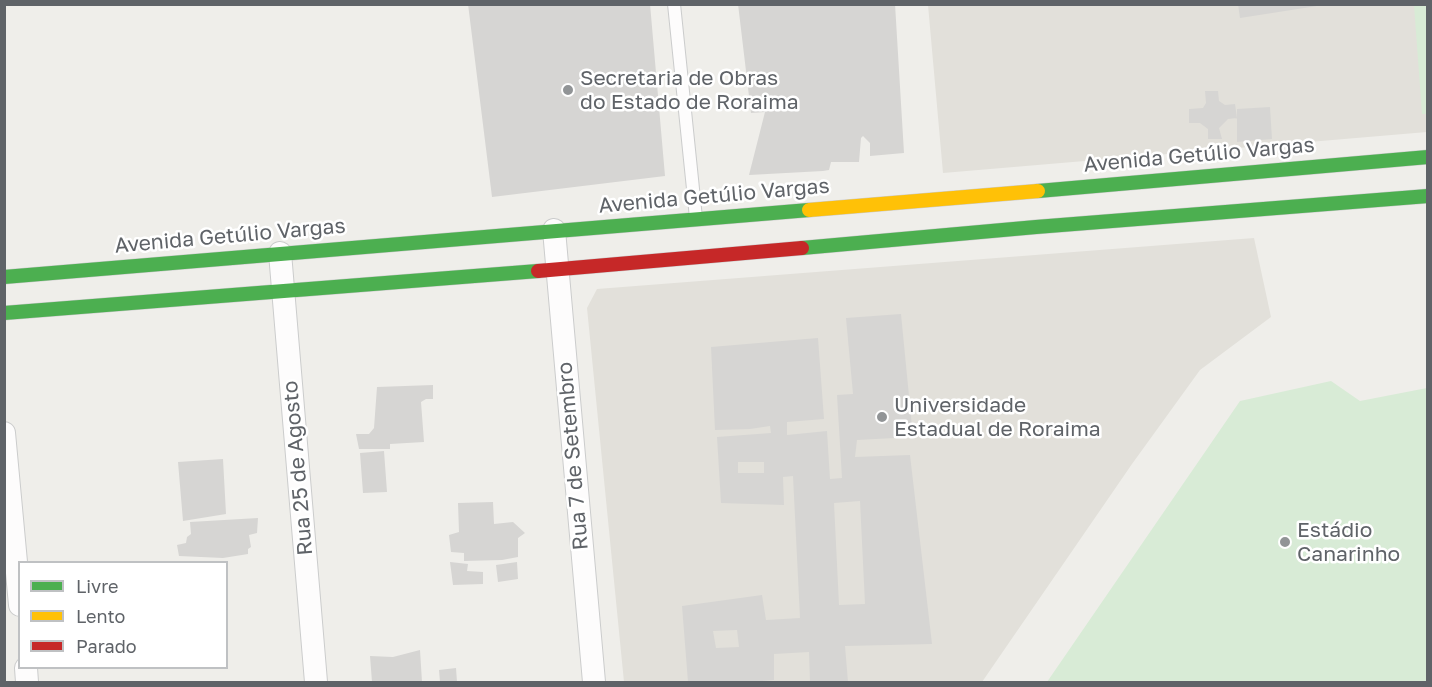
<!DOCTYPE html>
<meta charset="utf-8">
<style>
body{margin:0}
#map{position:relative;width:1432px;height:687px;overflow:hidden;background:#efeeea;font-family:"Golos Text",sans-serif}
canvas{display:block}
.frame{position:absolute;inset:0;border:6px solid #5f6368;pointer-events:none}
.legend{position:absolute;left:18px;top:561px;width:210px;height:108px;box-sizing:border-box;background:#fff;border:2px solid #bfc1c3;margin:0;padding:8px 10px;list-style:none;font-size:18px;color:#5f6368}
.legend li{display:flex;align-items:center;gap:12px;height:30px}
.legend b{width:30px;border:2px solid #bfc1c3}
</style>
<div id="map">
<canvas width="1432" height="687"></canvas>
<div class="frame"></div>
<ul class="legend">
<li><b style="height:8px;background:#4caf50"></b>Livre</li>
<li><b style="height:8px;background:#ffc107"></b>Lento</li>
<li><b style="height:8px;background:#c62828"></b>Parado</li>
</ul>
</div>
<script>
const context = document.querySelector('canvas').getContext('2d');
context.lineJoin = 'round';
function fill(path, color) { context.fillStyle = color; context.fill(path, 'evenodd'); }
const shape = rows => new Path2D(rows.map(r => 'M' + r).join(''));
function strokePath(path, color, width, dash) { context.strokeStyle = color; context.lineWidth = width; context.lineCap = dash ? 'butt' : 'round'; context.setLineDash(dash || []); context.stroke(path); }
function label(font, color, halo, rows, align = 'center') {
  context.font = font + ' "Golos Text",sans-serif'; context.lineWidth = 5; context.setLineDash([]); context.textBaseline = 'middle'; context.strokeStyle = halo; context.fillStyle = color; for (const [text, x, y, turn = 0] of rows) {
    context.save(); context.translate(x, y); context.rotate((+turn || 0) * Math.PI / 180); context.textAlign = isNaN(turn) ? turn : align; if (halo) context.strokeText(text, 0, 0); context.fillText(text, 0, 0); context.restore();
  }
}
fill(shape([
 [928,5,1427,5,1427,132,943,173],
 [1254,238,1271,317,1200,370,1132,464,982,682,624,682,587,308,597,289]
]), '#e2e0da');
fill(shape([
 [1414,5,1427,5,1427,114,1422,114],
 [1331,381,1360,401,1427,388,1427,682,1047,682,1240,401]
]), '#d8ebd6');
fill(shape([
 [468,4,650,4,665,176,492,197],
 [738,4,895,4,904,153,870,156,870,143,863,136,861,138,859,162,831,162,829,170,823,171,749,175,765,112,751,113],
 [1238,4,1317,4,1317,6,1240,18],
 [1205,91,1218,91,1219,101,1225,105,1235,104,1237,118,1228,119,1219,128,1222,139,1208,139,1208,129,1200,123,1189,123,1189,109,1203,108,1206,103],
 [1270,107,1272,139,1237,142,1237,109],
 [901,314,913,437,857,440,855,457,910,455,932,644,845,646,848,682,810,682,809,652,774,654,774,680,750,682,688,682,682,606,762,595,766,620,800,618,793,476,783,477,784,505,721,503,717,437,771,433,770,426,750,429,715,430,711,347,818,338,824,419,787,422,787,435,827,431,830,479,842,478,837,395,853,394,846,318],
 [738,462,764,462,764,473,738,473],
 [860,501,865,604,839,605,834,503],
 [737,630,739,647,716,648,713,631],
 [433,385,433,399,426,399,421,402,424,442,390,444,390,449,359,449,356,434,369,434,374,428,377,387],
 [384,451,387,492,363,493,360,453],
 [223,459,226,514,183,521,178,462],
 [493,502,494,524,513,522,525,533,518,538,518,557,502,560,464,561,464,553,451,552,449,535,459,532,458,503],
 [258,518,257,533,249,535,251,547,248,549,248,554,223,558,179,556,177,545,186,543,187,537,191,534,190,522],
 [450,562,468,564,467,571,483,572,483,584,453,585],
 [517,562,518,579,498,582,496,565],
 [420,650,422,682,372,682,370,656,393,657],
 [456,668,457,682,440,682,439,670]
]), '#d6d5d3');
const lane = shape([
 [674,4,696,218]
]);
const street = shape([
 [554,230,594,682],
 [280,253,316,682],
 [4,433,20,605],
 [26,668,27,682]
]);
const fast = shape([
 [1038,191,1428,157],
 [802,248,1036,227,1428,196],
 [4,277,809,210],
 [4,313,538,271]
]);
const slow = shape([
 [809,210,1038,191]
]);
const jam = shape([
 [538,271,802,248]
]);
strokePath(lane, '#cbcccc', 14);
strokePath(street, '#cbcccc', 24);
strokePath(fast, '#cacacb', 15);
strokePath(slow, '#cacacb', 15);
strokePath(jam, '#cacacb', 15);
strokePath(lane, '#fdfcfc', 12);
strokePath(street, '#fdfcfc', 22);
strokePath(fast, '#4caf50', 14);
strokePath(slow, '#ffc107', 14);
strokePath(jam, '#c62828', 14);
for (const [x, y, r, color] of [
 [568,90,6,"#919496"],
 [882,417,6,"#919496"],
 [1285,542,6,"#919496"]
]) { const dot = new Path2D(); dot.arc(x, y, r, 0, 2 * Math.PI); context.fillStyle = color; context.fill(dot); strokePath(dot, '#fff', 2); }
label('21px', '#5f6368', '#fff', [
 ["Secretaria de Obras",580,78],
 ["do Estado de Roraima",580,102],
 ["Universidade",894,405],
 ["Estadual de Roraima",894,429],
 ["Estádio",1297,530],
 ["Canarinho",1297,554]
], 'left');
label('21px', '#5f6368', '#fff', [
 ["Avenida Getúlio Vargas",1199,155,-5],
 ["Avenida Getúlio Vargas",714,196,-5],
 ["Avenida Getúlio Vargas",230,236,-5],
 ["Rua 7 de Setembro",573,456,-95],
 ["Rua 25 de Agosto",298,468,-95]
]);
</script>
